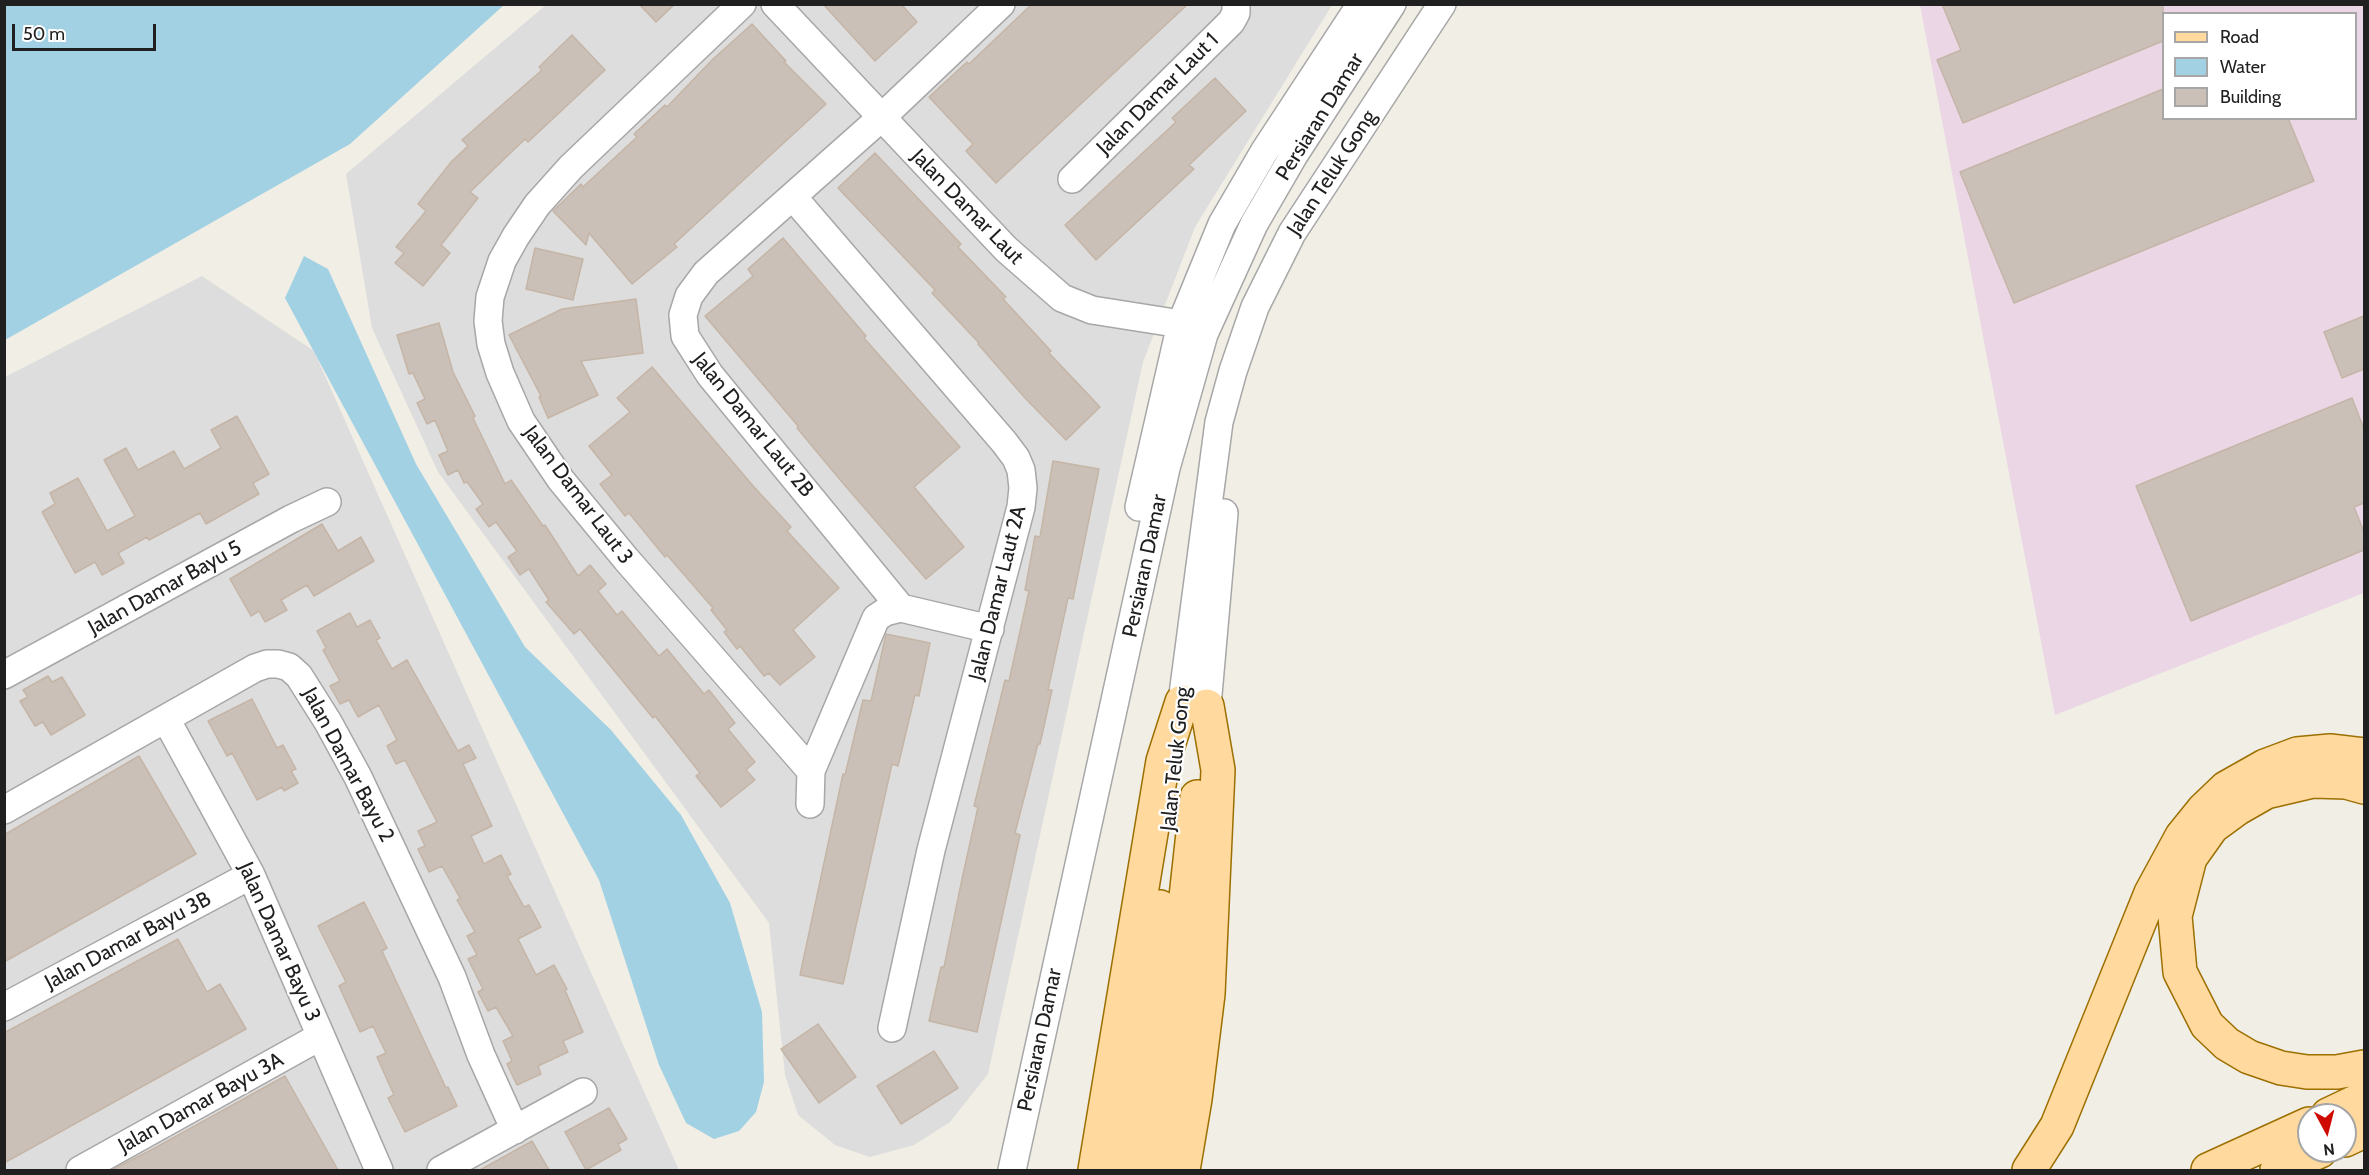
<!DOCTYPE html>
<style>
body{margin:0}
#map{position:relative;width:2369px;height:1175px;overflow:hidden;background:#f1eee5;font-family:Cabin,sans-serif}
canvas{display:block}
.frame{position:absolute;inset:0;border:6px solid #202020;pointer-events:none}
.legend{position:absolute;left:2162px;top:12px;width:195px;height:108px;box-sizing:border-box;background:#fff;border:2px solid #a6a6a6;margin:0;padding:8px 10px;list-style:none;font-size:18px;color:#202020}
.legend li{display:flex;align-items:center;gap:12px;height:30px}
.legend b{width:30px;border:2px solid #a6a6a6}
.north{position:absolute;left:2297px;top:1103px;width:60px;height:60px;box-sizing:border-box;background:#fff;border:2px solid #a6a6a6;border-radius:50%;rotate:173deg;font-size:16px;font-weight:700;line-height:24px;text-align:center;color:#202020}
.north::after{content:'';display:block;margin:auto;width:21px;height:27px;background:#d00900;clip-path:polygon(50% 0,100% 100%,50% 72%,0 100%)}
.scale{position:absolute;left:12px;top:24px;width:144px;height:27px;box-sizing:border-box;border:3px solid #202020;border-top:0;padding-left:8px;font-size:18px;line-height:21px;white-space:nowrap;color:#202020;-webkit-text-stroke:4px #fff;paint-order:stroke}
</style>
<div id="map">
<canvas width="2369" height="1175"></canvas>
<div class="frame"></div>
<ul class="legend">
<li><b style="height:8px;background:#ffd99d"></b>Road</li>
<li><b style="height:16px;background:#a1d1e3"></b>Water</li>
<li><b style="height:16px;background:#cac0b8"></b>Building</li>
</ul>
<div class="north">N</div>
<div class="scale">50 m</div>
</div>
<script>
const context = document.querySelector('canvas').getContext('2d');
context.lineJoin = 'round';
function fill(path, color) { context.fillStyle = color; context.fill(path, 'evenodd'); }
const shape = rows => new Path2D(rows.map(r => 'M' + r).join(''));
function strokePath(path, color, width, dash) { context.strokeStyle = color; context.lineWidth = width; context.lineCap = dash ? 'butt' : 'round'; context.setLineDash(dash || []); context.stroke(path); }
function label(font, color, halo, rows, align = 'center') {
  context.font = font + ' Cabin,sans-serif'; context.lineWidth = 4.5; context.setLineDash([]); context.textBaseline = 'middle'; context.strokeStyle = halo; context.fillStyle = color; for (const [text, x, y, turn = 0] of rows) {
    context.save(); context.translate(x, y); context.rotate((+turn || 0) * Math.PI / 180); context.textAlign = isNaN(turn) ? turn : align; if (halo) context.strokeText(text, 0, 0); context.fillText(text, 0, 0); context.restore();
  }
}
fill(shape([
 [546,5,1332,5,1195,227,1143,362,988,1074,950,1122,914,1145,870,1157,835,1145,798,1115,785,1075,769,923,438,472,372,328,346,174],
 [202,276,314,351,679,1170,5,1170,5,377]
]), '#dedddd');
fill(shape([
 [1920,5,2364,5,2364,593,2055,715],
 [2164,14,2356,14,2356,118,2164,118]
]), '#ebd6e6');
fill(shape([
 [5,4,504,4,504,5,350,144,5,340],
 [304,256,328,269,416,464,525,647,611,730,681,815,730,903,762,1012,764,1082,756,1112,739,1131,714,1139,686,1123,659,1065,599,880,285,298]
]), '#a1d1e3');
const building = shape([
 [639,4,675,4,656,22,639,4],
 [823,4,901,4,917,22,875,61,823,4],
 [1032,4,1188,4,996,183,966,151,973,144,929,97,967,62,969,64,1032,4],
 [1942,4,2163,4,2163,41,1963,123,1937,60,1961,50,1942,4],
 [752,24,786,61,784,62,826,104,674,244,677,247,632,284,589,233,586,245,553,211,581,184,583,187,637,137,634,134,665,105,667,107,713,59,752,24],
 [572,35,605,70,528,142,525,139,470,192,478,198,441,245,450,253,423,286,395,263,404,253,396,247,426,211,418,204,452,161,468,146,462,140,542,70,539,67,572,35],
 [1215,78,1246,111,1189,165,1194,169,1096,260,1065,225,1176,122,1172,118,1215,78],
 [2163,89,2163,118,2288,118,2314,181,2014,303,1960,172,2163,89],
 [875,153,961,244,958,247,1006,297,1003,299,1051,351,1049,353,1100,407,1066,440,1025,398,978,344,979,343,932,293,935,290,838,188,875,153],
 [783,238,866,336,864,338,960,447,914,487,964,547,926,579,842,482,797,428,798,426,705,316,753,276,748,269,783,238],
 [535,248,583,259,573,300,526,289,535,248],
 [636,299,643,353,581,361,598,395,548,418,539,397,541,396,509,335,562,309,636,299],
 [2364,316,2364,369,2342,378,2324,332,2364,316],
 [439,323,453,372,475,416,473,418,505,484,511,480,543,526,545,525,578,576,590,565,606,584,598,591,617,615,622,611,659,656,667,649,704,694,709,690,735,723,728,729,755,762,746,770,755,780,721,807,696,776,700,773,655,716,653,718,580,629,574,634,546,602,549,600,529,569,520,575,508,557,517,551,496,522,489,527,476,509,483,504,467,482,464,483,458,470,448,475,439,455,448,451,435,420,427,424,417,403,425,399,413,373,409,374,397,335,439,323],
 [652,367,754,487,791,527,787,531,839,588,793,630,815,657,780,685,769,673,764,676,740,646,737,649,724,632,727,630,711,610,713,608,667,555,665,557,629,513,625,516,600,484,612,475,589,446,630,412,617,398,652,367],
 [2352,398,2364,429,2364,503,2354,507,2364,532,2364,550,2191,621,2136,486,2352,398],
 [237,416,269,474,253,483,259,494,206,524,200,513,149,540,147,537,118,553,124,563,102,575,95,562,75,573,42,512,55,504,50,493,78,478,107,531,135,516,104,460,126,448,138,470,174,451,184,469,221,448,211,430,237,416],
 [1053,461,1099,469,1073,599,1068,598,1048,690,1052,690,1040,744,1038,744,1015,833,1020,835,977,1032,929,1021,941,967,944,967,962,879,978,807,974,806,1005,680,1009,681,1029,591,1025,590,1035,536,1040,537,1053,461],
 [322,524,338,551,361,537,374,561,314,596,307,585,281,600,287,610,265,622,259,611,251,616,230,579,322,524],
 [350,613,357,627,370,620,380,638,376,640,392,669,407,660,458,751,469,745,476,758,463,764,492,826,471,836,484,864,501,855,511,874,507,876,524,907,529,905,541,927,518,939,536,975,554,965,567,989,565,990,583,1032,563,1041,568,1052,538,1066,541,1074,517,1085,507,1064,512,1061,503,1041,513,1036,496,1007,488,1011,478,992,483,989,468,959,477,955,467,936,475,932,457,900,460,898,442,866,429,872,418,849,425,846,418,831,437,822,405,760,396,764,387,746,397,740,379,705,358,717,349,700,340,704,330,686,340,681,323,650,326,648,317,631,350,613],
 [886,634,930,643,919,696,915,695,898,766,892,764,843,984,800,975,843,774,845,775,863,700,871,701,886,634],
 [48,676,52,682,62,677,85,715,51,735,43,722,35,726,20,701,28,697,23,690,48,676],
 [252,699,277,748,283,745,296,769,291,771,298,783,284,791,282,787,257,800,232,753,227,756,208,721,252,699],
 [139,756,196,854,4,962,4,835,139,756],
 [364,902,387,948,382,951,446,1088,448,1087,457,1106,405,1132,388,1098,394,1095,377,1057,386,1053,373,1026,360,1032,339,986,346,982,318,926,364,902],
 [178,939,207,992,220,984,246,1029,4,1163,4,1033,178,939],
 [818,1024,856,1077,819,1103,781,1049,818,1024],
 [934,1051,958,1088,901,1124,877,1086,934,1051],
 [285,1076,338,1170,112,1170,153,1149,285,1076],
 [609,1108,627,1139,618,1144,621,1150,586,1170,565,1132,609,1108],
 [532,1141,549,1170,480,1170,532,1141]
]);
fill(building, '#cac0b8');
strokePath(building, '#c5b5a6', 1.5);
const minor = shape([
 [742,4,571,167,537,205,516,236,502,261,490,297,488,321,491,344,500,373,521,421,561,480,626,559,811,771],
 [775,4,1006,249,1062,298,1092,310,1181,324,1197,331],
 [1072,179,1231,22,1236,13,1236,4],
 [793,197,1004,442,1016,458,1021,470,1023,488,1021,507,931,850,892,1028],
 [1139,507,1181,324,1222,224,1264,152,1361,4],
 [901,608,710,375,685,336,683,315,689,296,706,273,882,117,1001,4],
 [4,675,291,519,327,502],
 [1182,702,1219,422,1233,371,1255,307,1292,233,1442,4],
 [1207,706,1224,513],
 [166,719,251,875,379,1170],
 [810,804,811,771,876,618,885,612,901,608,990,629],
 [4,810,255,668,267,664,278,664,289,667,299,676,328,722,358,777,452,977,481,1055,515,1130],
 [4,1007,251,875],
 [80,1170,321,1036],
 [441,1170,583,1092],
 [1012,1170,1166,468,1204,334,1254,224,1294,155,1392,4]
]);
const major = shape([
 [2364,787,2346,782,2313,781,2266,792,2238,808,2212,827,2190,858,2175,916,2180,972,2207,1025,2227,1044,2249,1057,2281,1068,2307,1072,2337,1072,2364,1067],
 [2328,1115,2364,1098],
 [2345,1140,2364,1131],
 [1095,1170,1163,761,1182,702],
 [1128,1170,1145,1047,1160,907],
 [1156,1170,1197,797],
 [1183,1170,1195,1099,1208,994,1218,770,1207,706],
 [2029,1170,2057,1126,2151,893,2182,836,2203,810,2226,788,2265,766,2297,754,2330,751,2364,755],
 [2208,1170,2309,1124],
 [2277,1170,2320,1151]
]);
strokePath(minor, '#a7a7a7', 30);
strokePath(major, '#9c6f00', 36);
strokePath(minor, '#fff', 27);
strokePath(major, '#ffd99d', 33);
label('21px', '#202020', '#fff', [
 ["Jalan Damar Laut 1",1158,94,-45],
 ["Persiaran Damar",1320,117,-58],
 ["Jalan Teluk Gong",1332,173,-57],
 ["Jalan Damar Laut",967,207,46],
 ["Jalan Damar Laut 2B",753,425,51],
 ["Jalan Damar Laut 3",578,495,53],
 ["Persiaran Damar",1145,566,-78],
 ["Jalan Damar Bayu 5",165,588,-29],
 ["Jalan Damar Laut 2A",998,593,-76],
 ["Jalan Teluk Gong",1176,759,-84],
 ["Jalan Damar Bayu 2",348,765,62],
 ["Jalan Damar Bayu 3B",128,941,-28],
 ["Jalan Damar Bayu 3",279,942,66],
 ["Persiaran Damar",1040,1040,-78],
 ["Jalan Damar Bayu 3A",201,1103,-29]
]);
</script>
